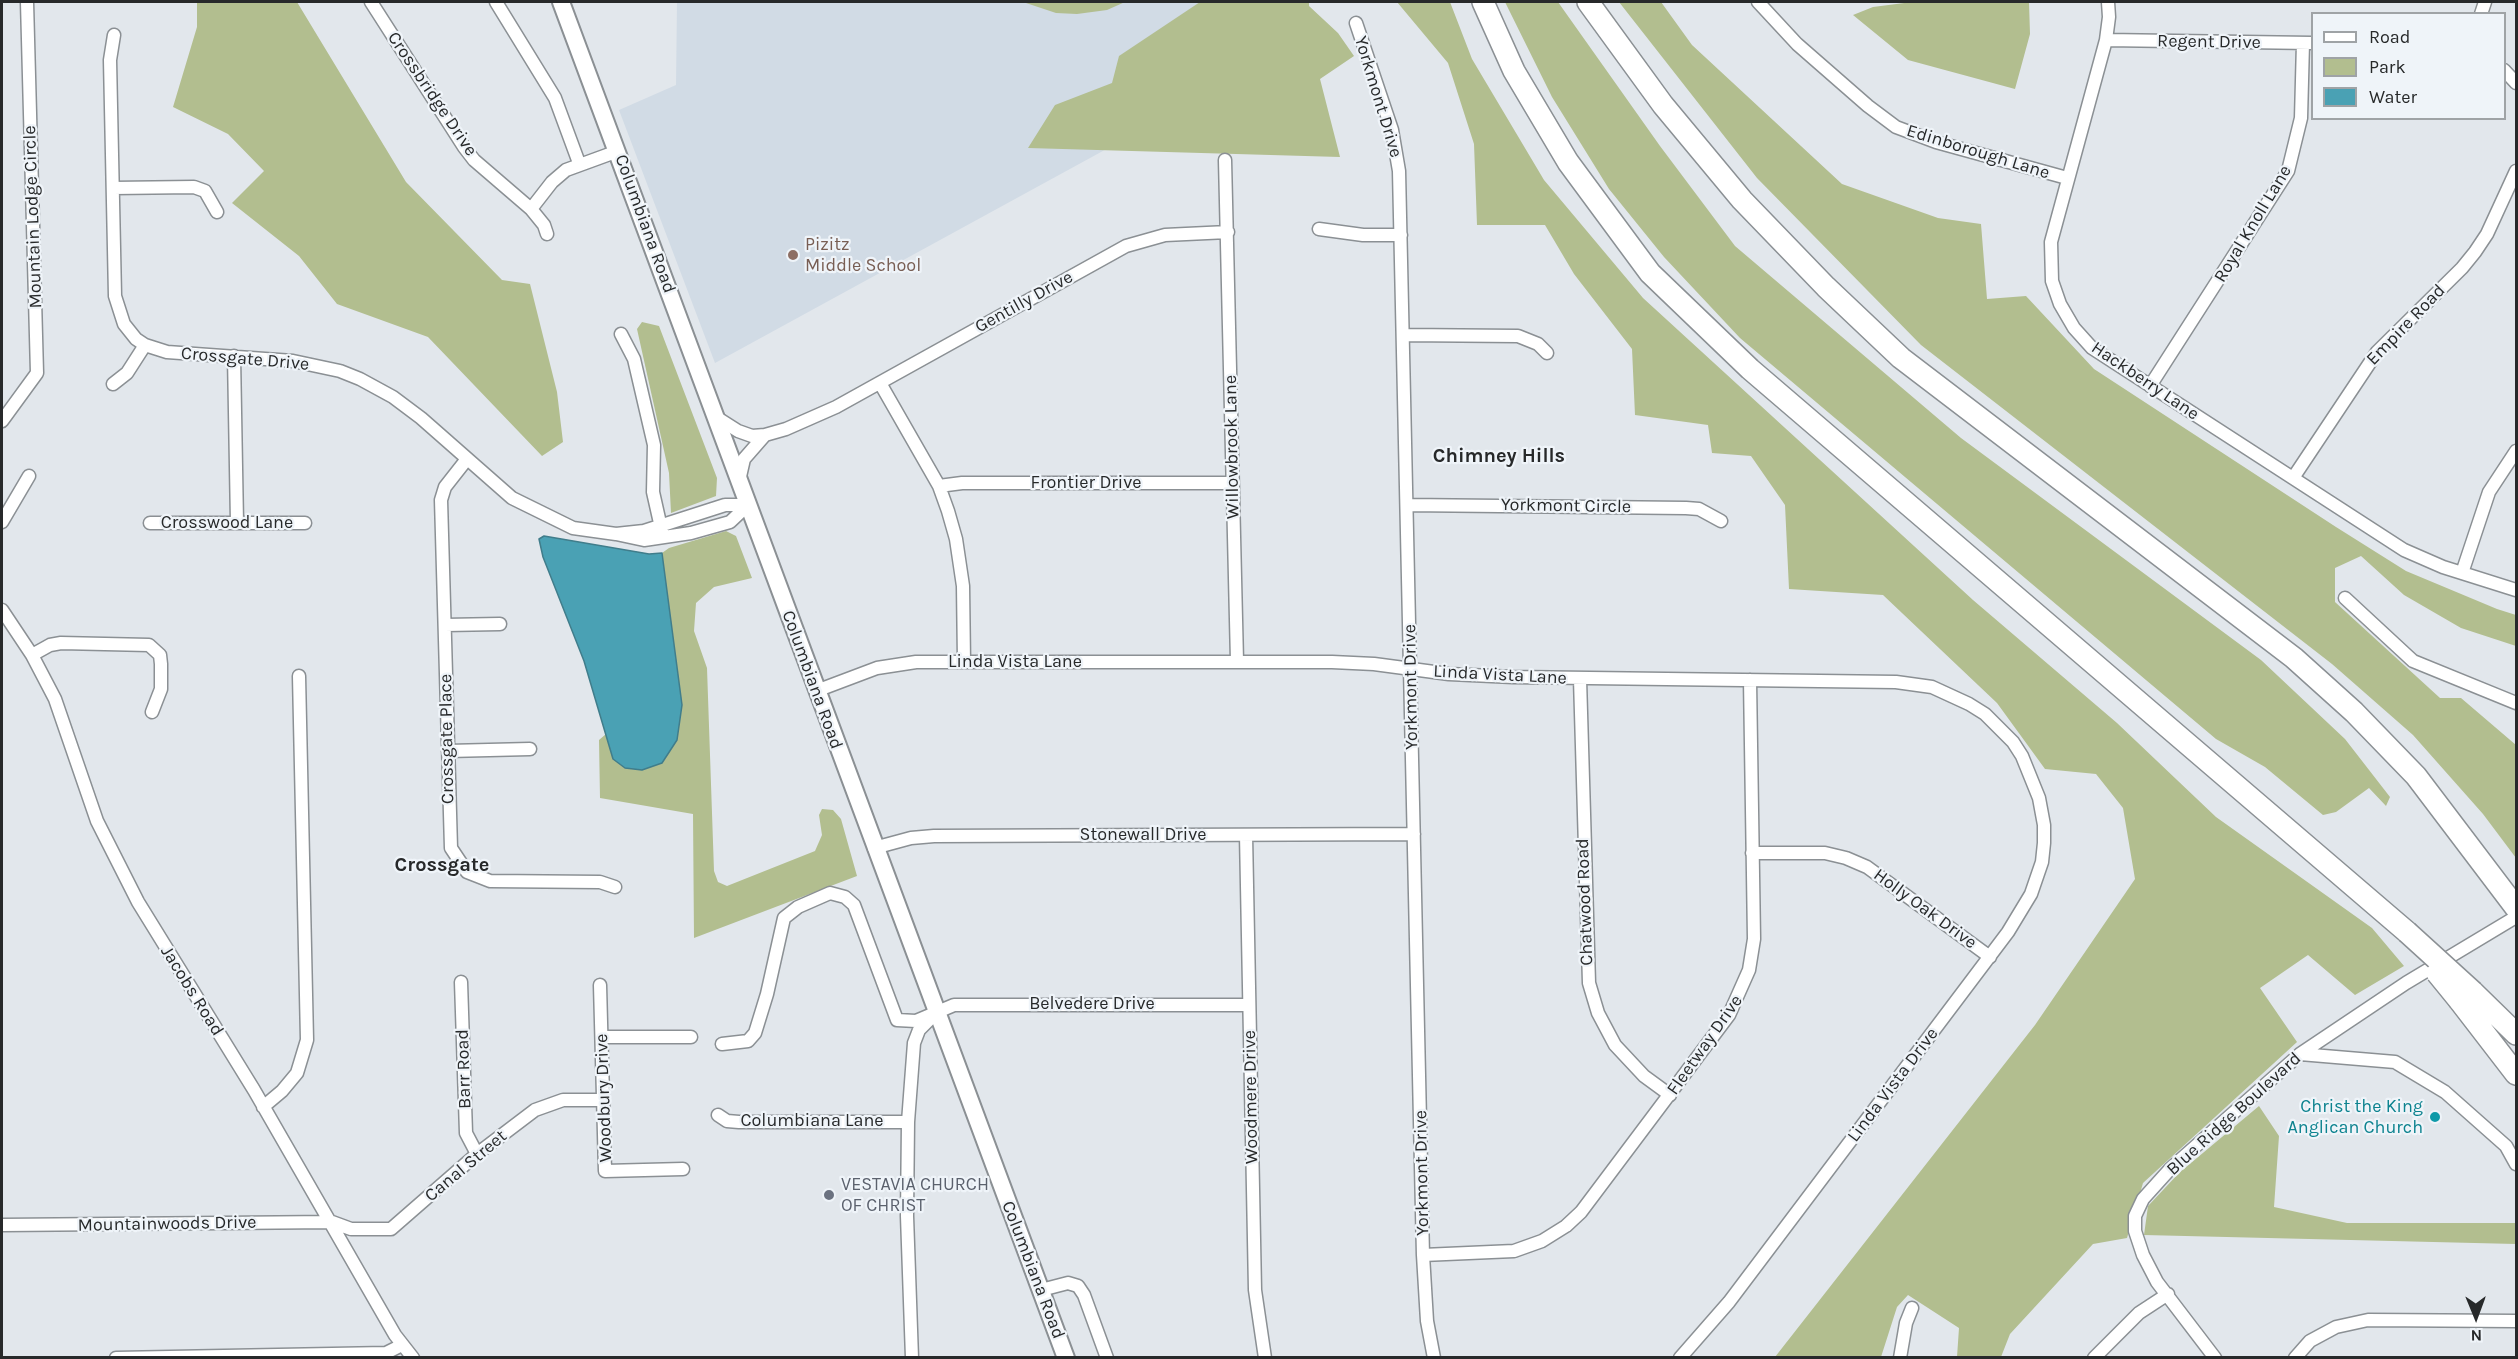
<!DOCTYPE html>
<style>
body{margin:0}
#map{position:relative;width:2518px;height:1359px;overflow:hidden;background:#e2e7ec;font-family:Karla,sans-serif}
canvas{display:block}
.frame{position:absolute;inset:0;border:3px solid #27292a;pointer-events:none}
.legend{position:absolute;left:2311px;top:12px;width:195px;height:108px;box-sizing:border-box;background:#eff4f9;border:2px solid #9fa3a6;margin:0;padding:8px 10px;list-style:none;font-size:18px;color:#27292a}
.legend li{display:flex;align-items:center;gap:12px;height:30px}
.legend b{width:30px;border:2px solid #9fa3a6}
.north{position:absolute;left:2446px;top:1287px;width:60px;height:60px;-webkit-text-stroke:4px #eff4f9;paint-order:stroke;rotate:179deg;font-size:16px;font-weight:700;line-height:24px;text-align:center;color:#27292a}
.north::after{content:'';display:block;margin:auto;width:21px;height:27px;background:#27292a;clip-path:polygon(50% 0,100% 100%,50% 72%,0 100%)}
</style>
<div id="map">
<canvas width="2518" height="1359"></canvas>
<div class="frame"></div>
<ul class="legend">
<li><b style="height:8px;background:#fff"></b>Road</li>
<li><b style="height:16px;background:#b2be8f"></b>Park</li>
<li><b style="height:16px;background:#4aa1b4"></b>Water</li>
</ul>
<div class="north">N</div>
</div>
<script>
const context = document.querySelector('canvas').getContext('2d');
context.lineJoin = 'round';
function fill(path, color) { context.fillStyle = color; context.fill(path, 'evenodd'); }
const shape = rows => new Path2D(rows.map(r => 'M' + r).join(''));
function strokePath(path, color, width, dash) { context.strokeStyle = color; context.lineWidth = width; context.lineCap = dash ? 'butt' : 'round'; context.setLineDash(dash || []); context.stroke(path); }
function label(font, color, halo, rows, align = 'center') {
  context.font = font + ' Karla,sans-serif'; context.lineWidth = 4.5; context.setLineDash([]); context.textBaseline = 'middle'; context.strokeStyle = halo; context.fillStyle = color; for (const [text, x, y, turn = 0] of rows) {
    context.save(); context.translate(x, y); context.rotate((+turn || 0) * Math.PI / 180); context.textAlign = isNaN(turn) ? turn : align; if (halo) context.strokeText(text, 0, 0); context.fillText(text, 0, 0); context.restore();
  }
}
fill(shape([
 [677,2,1261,2,1273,58,715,363,619,110,676,85]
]), '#d1dbe5');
fill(shape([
 [197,2,297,2,406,182,502,280,530,284,557,392,563,442,542,456,428,337,337,304,299,256,232,203,264,171,228,134,173,107,197,27],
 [1023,2,1125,2,1107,10,1077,14,1056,13],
 [1200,2,1309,2,1309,6,1338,33,1354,56,1320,79,1340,157,1028,148,1055,105,1112,83,1119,56],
 [1397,2,1450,2,1472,59,1544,180,1643,298,1973,600,2117,723,2216,817,2372,928,2404,966,2355,995,2308,955,2260,988,2297,1042,2143,1183,2127,1238,2093,1244,2010,1334,2001,1357,1957,1357,1959,1328,1908,1295,1897,1307,1881,1357,1775,1357,2035,1025,2135,879,2123,808,2096,774,2045,769,1997,703,1883,595,1789,589,1785,505,1751,456,1712,453,1708,425,1635,415,1632,349,1574,274,1545,225,1477,225,1474,144,1448,63],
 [1505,2,1558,2,1660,146,1735,246,1961,438,2261,660,2345,739,2390,797,2386,806,2369,788,2336,812,2323,815,2265,767,2216,739,1740,338,1664,257,1609,189,1552,97],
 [1619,2,1661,2,1692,45,1842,184,1938,218,1981,224,1987,299,2026,296,2094,369,2336,527,2406,571,2497,609,2516,615,2516,646,2461,628,2404,595,2361,556,2335,568,2335,602,2440,698,2461,698,2516,745,2516,858,2483,814,2413,735,2332,664,1921,345,1757,178],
 [1912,2,2029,2,2030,34,2015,89,1908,60,1853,15,1873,7],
 [642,322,659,326,717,478,716,496,671,513,669,473,637,329],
 [726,531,736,536,752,578,714,587,696,603,694,631,707,668,714,871,718,882,727,886,815,851,822,835,819,815,822,809,833,810,841,819,857,876,694,938,693,814,600,798,599,740,606,734,613,759,682,705,662,553,669,548],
 [2259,1106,2279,1136,2274,1207,2347,1223,2516,1223,2516,1244,2144,1235,2148,1206,2179,1173]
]), '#b2be8f');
const water = shape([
 [544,536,649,554,662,553,682,705,677,740,662,763,642,770,625,768,613,759,584,661,543,557,539,539,544,536]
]);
fill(water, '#4aa1b4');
strokePath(water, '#407d8b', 1.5);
const minor = shape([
 [371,2,464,147,474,160,531,209,544,225,547,234],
 [496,2,555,98,579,163],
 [1758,2,1797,44,1868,106,1896,127,1936,142,2067,178],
 [2108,2,2109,17,2106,40,2051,242,2052,281,2060,304,2074,328,2092,348,2404,550,2443,567,2516,590],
 [2481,14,2485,2],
 [1356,23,1392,130,1399,171,1423,1255,1427,1321,1434,1358],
 [114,35,110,60,115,296,124,324,136,339,145,345,167,352,293,361,340,371,360,379,393,397,421,418,512,498,573,528,616,534],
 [2106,40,2312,43],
 [2504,70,2516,83],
 [1225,160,1237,661],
 [113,188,194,187,205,191,217,212],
 [531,209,552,182,566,170,618,151],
 [1319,229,1363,235,1401,235],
 [621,334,634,359,654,445,653,492,662,532],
 [1403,335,1518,336,1538,344,1547,353],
 [234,356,237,523],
 [880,383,939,486,948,511,956,539,963,586,964,662],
 [113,384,127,373,145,345],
 [2150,386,2288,171,2301,118,2303,43],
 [716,417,738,431,752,436,765,435,786,429,836,407,1126,246,1165,235,1228,232],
 [2,421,37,373,27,2],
 [467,459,445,487,441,500,451,848,467,872,490,881,600,882,615,887],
 [2293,478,2377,352,2462,268,2475,252,2487,234,2516,171],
 [739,481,744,459,765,435],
 [939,486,962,483,1232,483],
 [725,505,748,505,730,522,691,533,644,540,616,534,644,531,725,505],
 [1407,505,1686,508,1699,509,1721,521],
 [2,522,29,476],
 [150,523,305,523],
 [2462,573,2489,492,2516,451],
 [2345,598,2413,661,2516,703],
 [2,610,32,655,55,699,97,821,138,902,254,1090,395,1335,413,1358],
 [445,625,500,624],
 [32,655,50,645,61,643,149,645,160,655,161,664,161,689,152,712],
 [1580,679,1589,983,1598,1013,1615,1045,1644,1076,1670,1095],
 [816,691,877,668,916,662,1332,662,1374,664,1449,674,1513,677,1896,682,1932,687,1969,704,1985,714,2013,742,2022,756,2039,798,2044,825,2044,843,2042,862,2031,894,2008,932,1729,1302,1680,1358],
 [448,751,530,749],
 [1246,835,1255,1290,1265,1358],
 [874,848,911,838,934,836,1414,834],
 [1752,853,1825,853,1846,858,1867,867,1990,957],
 [461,982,466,1133,477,1154],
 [600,985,605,1171,683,1169],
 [602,1037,691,1037],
 [722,1044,748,1041,755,1033,767,994,784,918,798,907,830,893,845,897,854,905,897,1020,916,1021,954,1005,1249,1005],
 [2300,1054,2395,1062,2445,1092,2506,1146,2516,1164],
 [263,1107,282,1091,297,1073,307,1040,299,676],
 [718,1115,727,1121,739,1122,908,1122],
 [2,1225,332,1222,351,1229,391,1229,477,1154,535,1110,563,1100,603,1100],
 [1423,1255,1514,1251,1542,1241,1566,1226,1581,1212,1729,1015,1749,970,1754,939,1750,680],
 [1041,1290,1068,1283,1078,1286,1084,1295,1107,1358],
 [116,1358,386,1353,402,1345],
 [912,1358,907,1216,908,1122,914,1043,919,1030,931,1018],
 [1900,1358,1906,1323,1912,1308],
 [2094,1358,2139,1313,2168,1294],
 [2215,1358,2157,1282,2143,1255,2135,1231,2135,1216,2143,1199,2171,1168,2300,1054,2406,983,2516,917],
 [2295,1358,2310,1341,2336,1327,2368,1320,2516,1321]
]);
const secondary = shape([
 [561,2,1066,1358]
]);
const motorway = shape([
 [1483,2,1514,71,1568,162,1650,273,1750,369,2407,932],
 [1588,2,1663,105,1742,200,1826,287,1901,358,2294,658,2354,712,2416,776,2516,908],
 [2473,992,2516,1034],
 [2459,1000,2516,1074]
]);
strokePath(minor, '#8b9094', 15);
strokePath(secondary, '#8b9094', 20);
strokePath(motorway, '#8b9094', 24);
strokePath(minor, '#fff', 12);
strokePath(secondary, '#fff', 16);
strokePath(motorway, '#fff', 21);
const motorwayBridge = shape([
 [2407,932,2473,992],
 [2437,973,2459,1000]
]);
strokePath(motorwayBridge, '#8b9094', 24, []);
strokePath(motorwayBridge, '#fff', 21);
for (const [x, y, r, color] of [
 [793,255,6,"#8d6e63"],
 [2435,1117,6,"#0f9aa8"],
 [829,1195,6,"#6b7280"]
]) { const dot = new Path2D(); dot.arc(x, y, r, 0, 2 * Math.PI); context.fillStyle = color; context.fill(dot); strokePath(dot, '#eff4f9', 2); }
label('18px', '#27292a', '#eff4f9', [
 ["Regent Drive",2209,42,1],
 ["Crossbridge Drive",432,94,56],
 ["Yorkmont Drive",1378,97,73],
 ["Edinborough Lane",1978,152,17],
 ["Mountain Lodge Circle",33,217,-92],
 ["Columbiana Road",645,224,70],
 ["Royal Knoll Lane",2253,224,-59],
 ["Gentilly Drive",1024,302,-29],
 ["Empire Road",2406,325,-46],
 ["Crossgate Drive",245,359,5],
 ["Hackberry Lane",2145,381,34],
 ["Willowbrook Lane",1232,447,-91],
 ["Frontier Drive",1086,483],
 ["Yorkmont Circle",1566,506,1],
 ["Crosswood Lane",227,523],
 ["Linda Vista Lane",1015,662],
 ["Linda Vista Lane",1500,675,3],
 ["Columbiana Road",812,680,70],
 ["Yorkmont Drive",1411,687,-91],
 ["Crossgate Place",447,739,-91],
 ["Stonewall Drive",1143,835],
 ["Chatwood Road",1585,902,-92],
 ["Holly Oak Drive",1925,909,36],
 ["Jacobs Road",192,991,58],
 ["Belvedere Drive",1092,1004],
 ["Fleetway Drive",1705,1045,-55],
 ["Barr Road",464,1069,-92],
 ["Linda Vista Drive",1893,1085,-53],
 ["Woodmere Drive",1251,1097,-91],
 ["Woodbury Drive",604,1098,-92],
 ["Blue Ridge Boulevard",2234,1114,-42],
 ["Columbiana Lane",812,1121],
 ["Canal Street",466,1166,-40],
 ["Yorkmont Drive",1422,1173,-91],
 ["Mountainwoods Drive",167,1224,-1],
 ["Columbiana Road",1033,1270,69]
]);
label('18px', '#785e54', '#eff4f9', [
 ["Pizitz",805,245],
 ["Middle School",805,266]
], 'left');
label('18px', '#0d838f', '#eff4f9', [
 ["Christ the King",2423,1107],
 ["Anglican Church",2423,1128]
], 'right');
label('18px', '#5b616d', '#eff4f9', [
 ["VESTAVIA CHURCH",841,1185],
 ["OF CHRIST",841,1206]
], 'left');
label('bold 20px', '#27292a', '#eff4f9', [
 ["Chimney Hills",1499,456],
 ["Crossgate",442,865]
]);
</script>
